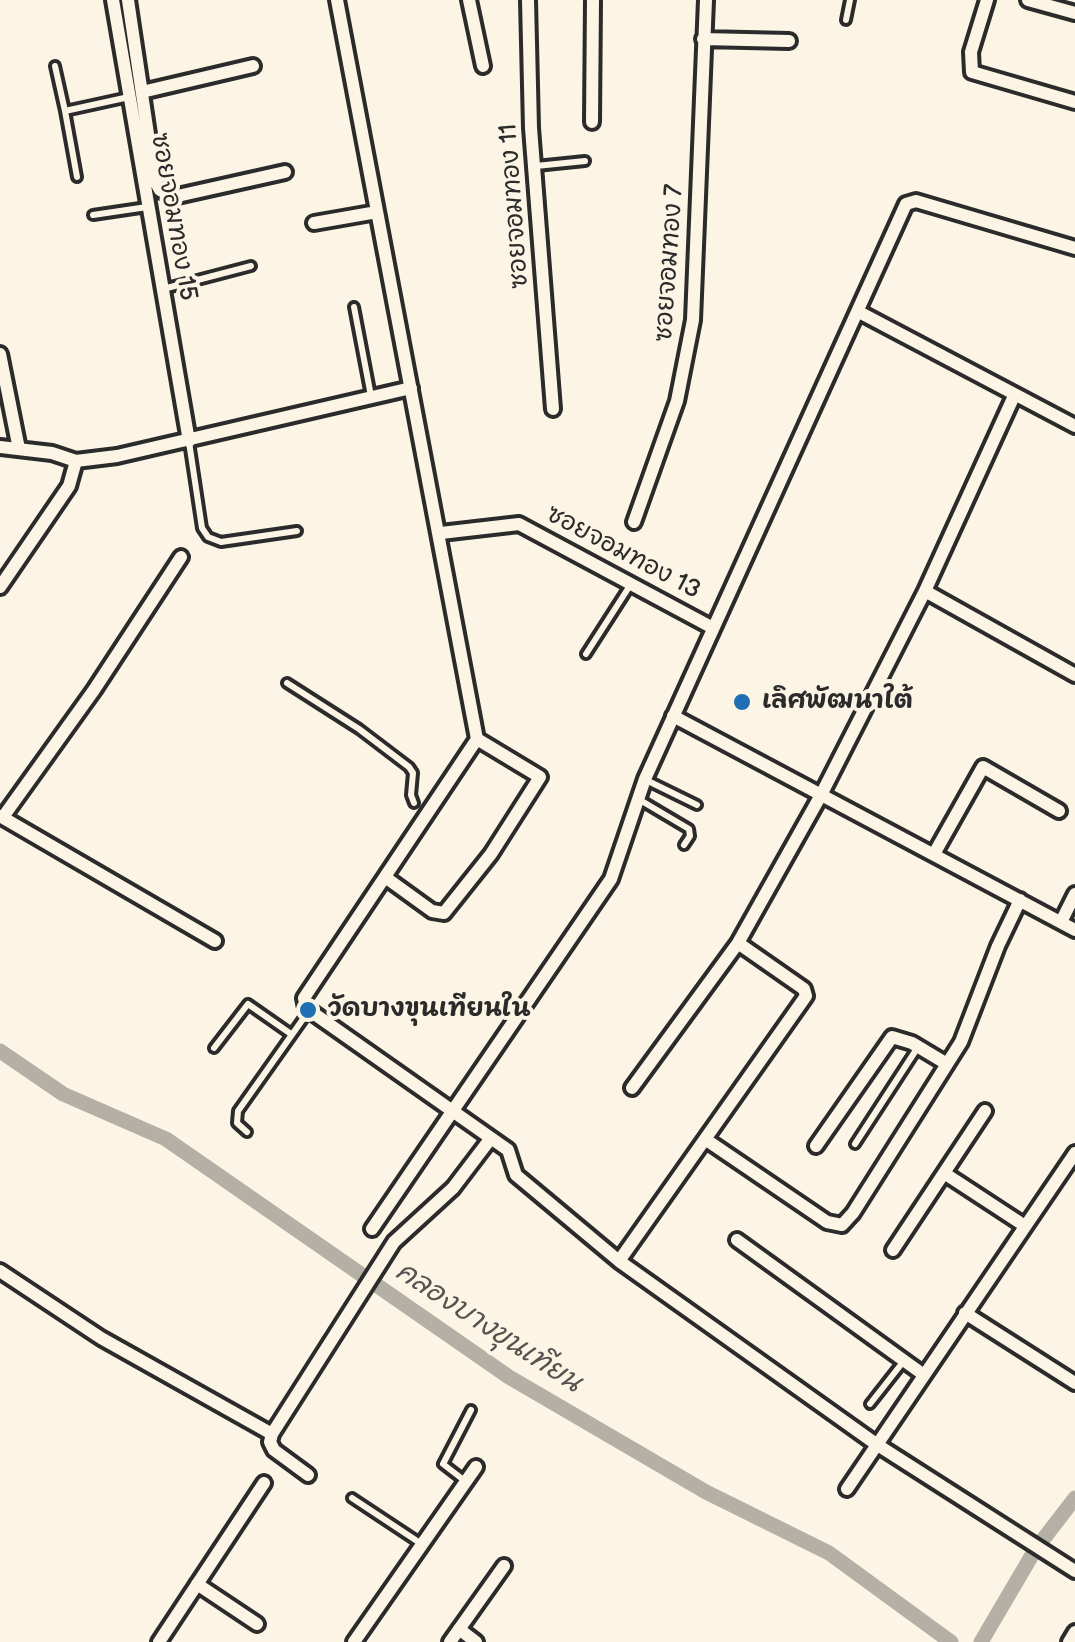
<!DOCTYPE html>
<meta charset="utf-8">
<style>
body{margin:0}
canvas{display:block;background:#fcf5e5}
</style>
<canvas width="1075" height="1642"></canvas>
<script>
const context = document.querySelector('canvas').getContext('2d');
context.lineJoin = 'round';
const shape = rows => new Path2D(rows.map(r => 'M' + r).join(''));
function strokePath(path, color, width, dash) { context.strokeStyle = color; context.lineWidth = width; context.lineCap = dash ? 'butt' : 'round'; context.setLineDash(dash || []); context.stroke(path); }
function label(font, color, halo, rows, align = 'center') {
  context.font = font + ' "Balsamiq Sans","Playpen Sans Thai",sans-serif'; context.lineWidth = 8; context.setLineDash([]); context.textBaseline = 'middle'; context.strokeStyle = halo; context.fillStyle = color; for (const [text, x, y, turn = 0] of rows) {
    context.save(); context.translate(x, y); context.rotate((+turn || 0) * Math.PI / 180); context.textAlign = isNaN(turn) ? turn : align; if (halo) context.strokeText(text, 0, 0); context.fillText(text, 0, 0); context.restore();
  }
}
strokePath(shape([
 [0,1051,63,1094,166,1139,509,1377,706,1492,829,1553,951,1642],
 [981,1642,1035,1550,1075,1498]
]), '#b4b0a5', 15);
const lane = shape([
 [846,20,850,0],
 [55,66,65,111],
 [536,166,585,161],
 [77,177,65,111,129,97],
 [93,215,147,207],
 [163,289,251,266],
 [354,307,371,396],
 [189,442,202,528,208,537,221,542,297,531],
 [586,654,631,584],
 [287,683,359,729,409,767,413,773,411,795,414,803],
 [646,780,697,805],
 [640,800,689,829,690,836,684,845],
 [214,1048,248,1004,291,1034],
 [247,1132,237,1123,238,1111,308,1012],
 [855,1144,918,1047],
 [870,1404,903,1362],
 [465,1481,443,1464,471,1410],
 [352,1498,420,1543]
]);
const street = shape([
 [113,0,189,441],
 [128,0,155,181,160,190,173,197,285,172],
 [337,0,477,739,304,998,306,1008,508,1150,516,1175,619,1261,876,1444,1075,1571],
 [469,0,483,66],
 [528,0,531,128,553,409],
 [987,0,971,52,972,72,1075,102],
 [1028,0,1075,13],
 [703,39,789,41],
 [142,92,253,66],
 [592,122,593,0],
 [314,223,377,212],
 [859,312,1075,426],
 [0,354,19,449],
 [0,447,52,453,76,461,117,456,411,388],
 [634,522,677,401,693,320,706,0],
 [441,533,519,524,713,628],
 [0,587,69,486,76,461],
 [925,591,1075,675],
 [673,716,1075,930],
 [0,816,215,941],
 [3,817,94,690,181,557],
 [934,854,983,767,1059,811],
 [385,877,432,911,444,913,491,854,540,777,477,739],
 [1061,922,1075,894],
 [632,1088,738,943,821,795,925,591,1014,396],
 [705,1139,827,1222,842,1225,853,1213,961,1042,998,946,1020,900],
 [816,1146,892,1037,912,1043,947,1064],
 [944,1173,1025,1226],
 [372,1229,611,879,645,779,906,204,916,201,1075,248],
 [737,1240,924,1375],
 [893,1250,985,1111],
 [619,1261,806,996,804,989,738,943],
 [0,1271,101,1338,272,1434],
 [965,1313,1075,1383],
 [308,1475,274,1450,270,1442,272,1434,394,1242,453,1188,491,1138],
 [847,1489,1075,1153],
 [197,1584,257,1624],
 [459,1629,476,1642],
 [159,1642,264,1483],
 [354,1642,476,1467],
 [450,1642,504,1566],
 [1069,1642,1075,1632]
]);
strokePath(lane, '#2b2b2b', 14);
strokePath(street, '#2b2b2b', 20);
strokePath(lane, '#fcf5e5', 6);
strokePath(street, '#fcf5e5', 12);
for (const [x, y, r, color] of [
 [742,702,10,"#1f6fb2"],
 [308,1010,10,"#1f6fb2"]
]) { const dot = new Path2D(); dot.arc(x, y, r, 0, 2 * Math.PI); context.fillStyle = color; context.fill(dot); strokePath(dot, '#fcf5e5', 4); }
label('25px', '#2b2b2b', '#fcf5e5', [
 ["ซอยจอมทอง 11",515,206,-94],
 ["ซอยจอมทอง 15",173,217,80],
 ["ซอยจอมทอง 7",670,263,-86],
 ["ซอยจอมทอง 13",623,553,28]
]);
label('bold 25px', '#2b2b2b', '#fcf5e5', [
 ["เลิศพัฒนาใต้",762,702],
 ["วัดบางขุนเทียนใน",328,1010]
], 'left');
label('italic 28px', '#545350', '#fcf5e5', [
 ["คลองบางขุนเทียน",488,1328,33]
]);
</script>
